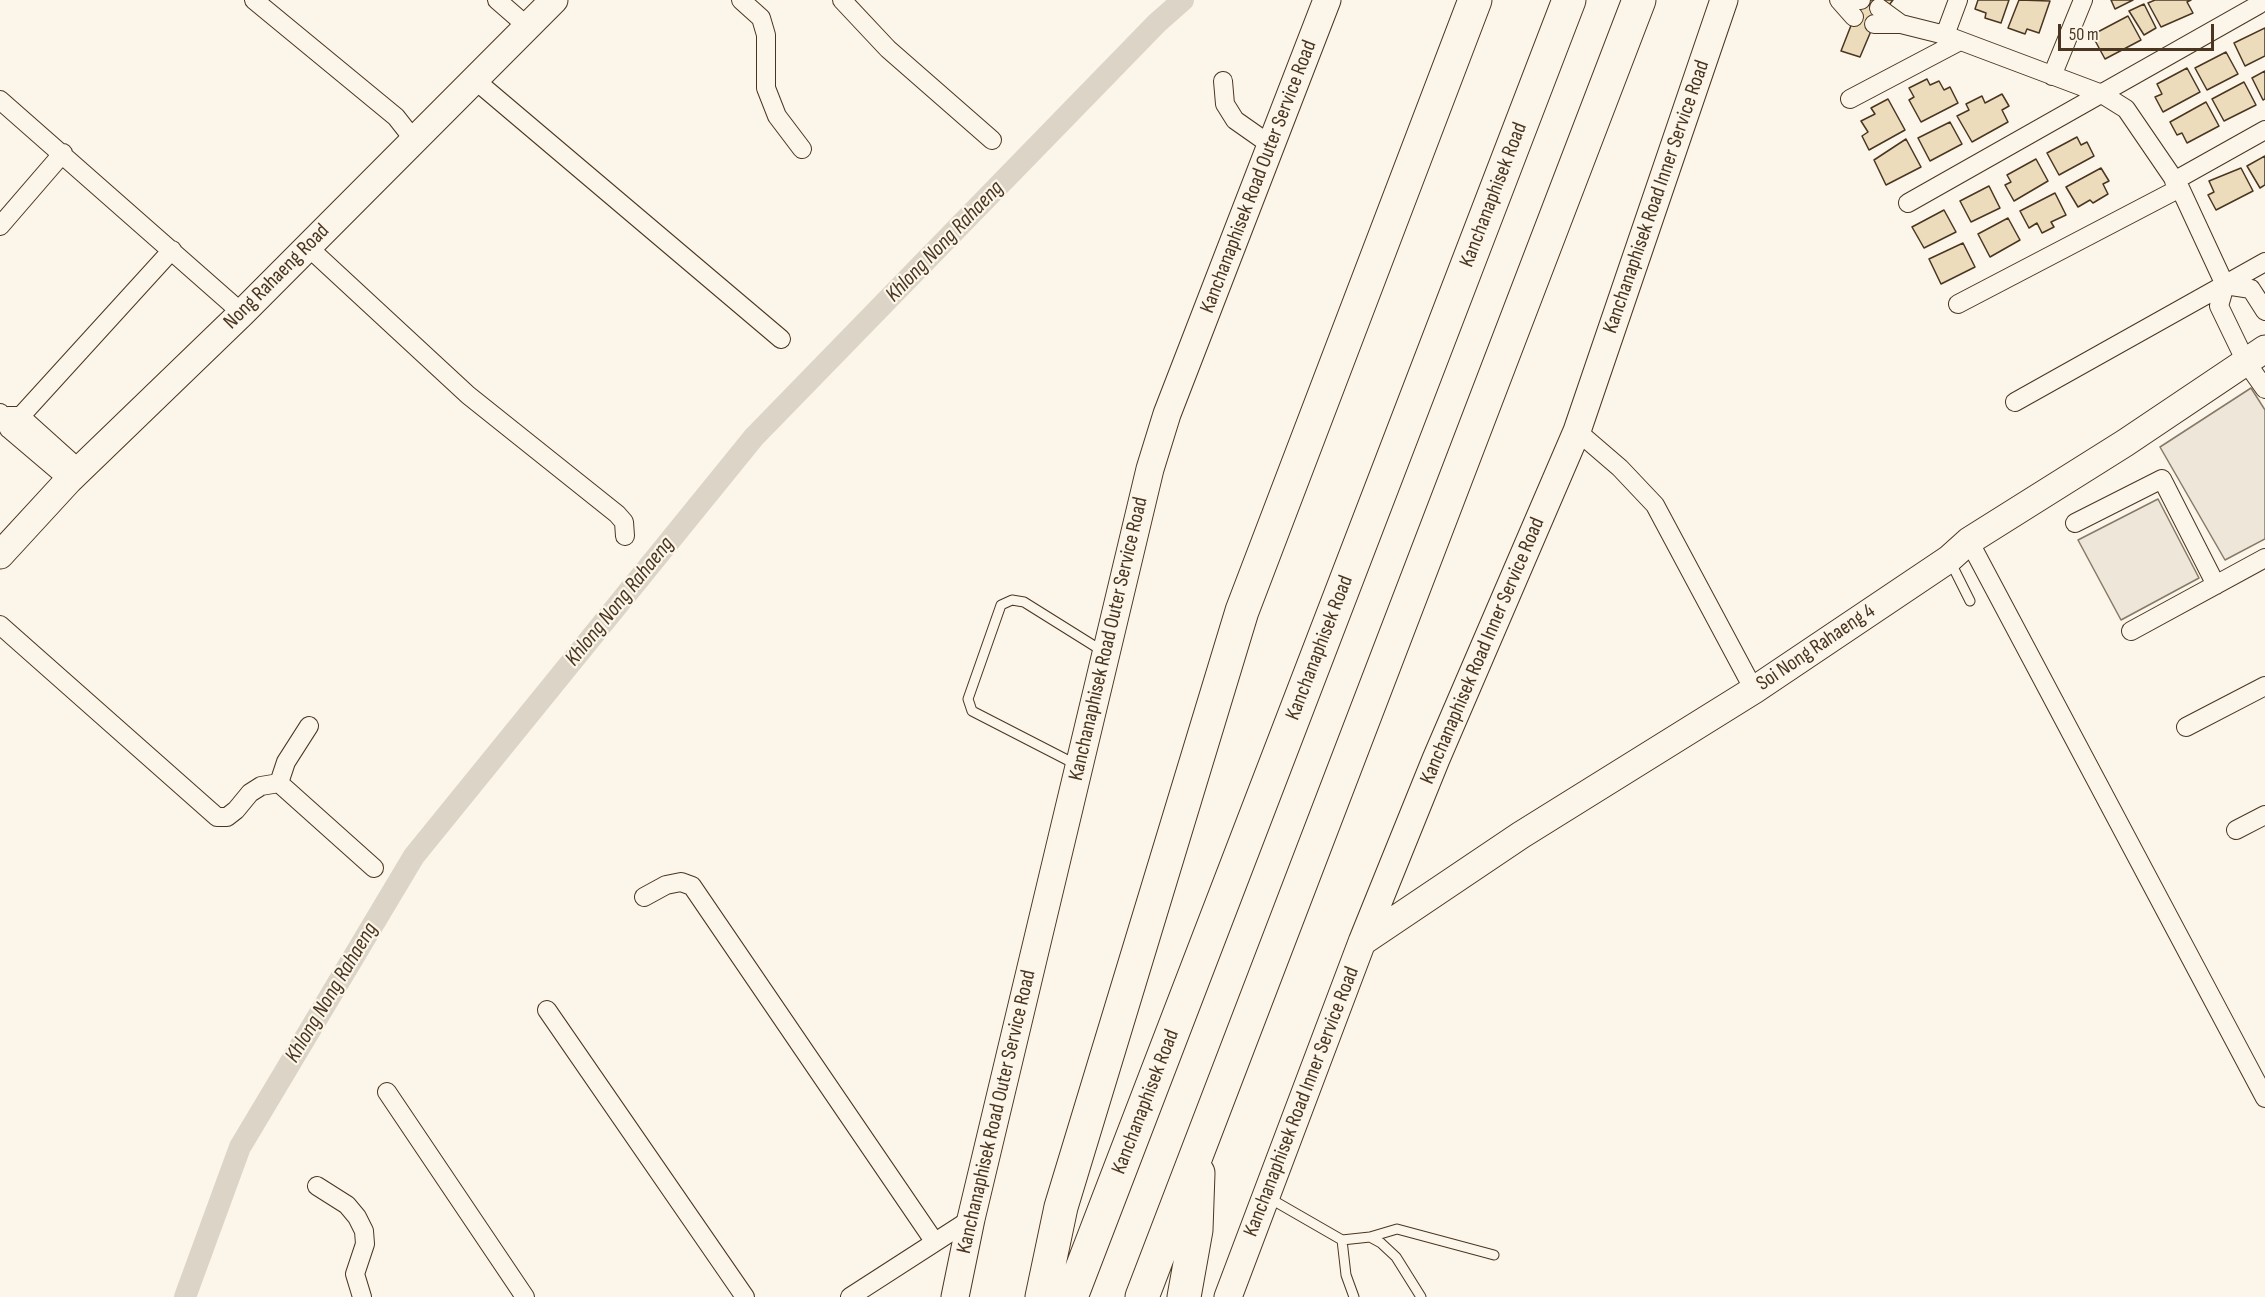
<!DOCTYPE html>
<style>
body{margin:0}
#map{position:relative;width:2265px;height:1297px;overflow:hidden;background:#fbf6e9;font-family:"Sofia Sans Condensed",sans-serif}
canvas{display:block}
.scale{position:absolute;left:2058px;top:24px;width:156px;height:27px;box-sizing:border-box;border:3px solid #4a3520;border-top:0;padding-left:8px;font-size:18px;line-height:21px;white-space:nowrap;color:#4a3520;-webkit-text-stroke:4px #fbf6e9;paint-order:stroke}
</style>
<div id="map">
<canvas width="2265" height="1297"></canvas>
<div class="scale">50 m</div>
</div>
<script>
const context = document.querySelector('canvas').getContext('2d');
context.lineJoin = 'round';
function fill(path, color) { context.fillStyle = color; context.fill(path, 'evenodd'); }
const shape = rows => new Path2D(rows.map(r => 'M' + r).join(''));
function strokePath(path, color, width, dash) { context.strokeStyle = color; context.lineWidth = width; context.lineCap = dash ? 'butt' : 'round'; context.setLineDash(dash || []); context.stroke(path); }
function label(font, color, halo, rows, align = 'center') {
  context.font = font + ' "Sofia Sans Condensed",sans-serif'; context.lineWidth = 4.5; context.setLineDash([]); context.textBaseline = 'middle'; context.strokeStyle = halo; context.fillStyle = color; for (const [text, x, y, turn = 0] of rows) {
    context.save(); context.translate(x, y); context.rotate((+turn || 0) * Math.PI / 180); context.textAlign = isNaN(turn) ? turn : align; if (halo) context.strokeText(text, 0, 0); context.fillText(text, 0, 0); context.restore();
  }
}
const green = shape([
 [2251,388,2265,410,2265,539,2225,560,2160,447,2251,388],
 [2158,499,2199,578,2121,620,2078,540,2158,499]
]);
fill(green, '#ede6d9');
strokePath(green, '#887966', 1.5);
strokePath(shape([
 [185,1297,240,1147,414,856,754,437,1157,23,1183,0]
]), '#dcd4c6', 22);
const building = shape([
 [1861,0,1893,0,1874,24,1860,57,1841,51,1861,0],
 [1978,0,2009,0,2001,23,1985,18,1986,13,1975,9,1978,0],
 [2019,0,2050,1,2039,33,2027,29,2025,34,2008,28,2019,0],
 [2111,0,2133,0,2115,9,2111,0],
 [2155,0,2191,0,2187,2,2193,13,2161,27,2148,3,2155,0],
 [2144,4,2156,28,2144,35,2129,11,2144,4],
 [2128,16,2141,40,2105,59,2092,35,2128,16],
 [2265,28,2265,56,2245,66,2234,43,2265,28],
 [2226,52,2238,74,2207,90,2195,68,2226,52],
 [2187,68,2200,92,2163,112,2155,97,2162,94,2157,84,2187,68],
 [2265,71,2265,99,2263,100,2252,78,2265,71],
 [1927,79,1930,85,1939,81,1944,90,1950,87,1958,103,1921,122,1909,100,1914,97,1909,88,1927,79],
 [2244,82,2256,105,2224,121,2212,99,2244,82],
 [2002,94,2009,106,2002,110,2008,122,1972,142,1957,116,1969,110,1966,104,1982,96,1985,103,2002,94],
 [1888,99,1905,130,1869,150,1862,136,1868,132,1861,121,1875,114,1871,108,1888,99],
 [2206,102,2219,126,2187,143,2182,133,2177,135,2170,122,2206,102],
 [1950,122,1962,144,1930,161,1918,138,1950,122],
 [2077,137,2081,145,2087,142,2094,156,2059,175,2047,153,2077,137],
 [1906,139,1921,167,1886,185,1874,160,1906,139],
 [2265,156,2265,185,2260,188,2247,166,2265,156],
 [2036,159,2048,181,2014,201,2005,185,2011,182,2007,175,2036,159],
 [2101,168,2109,181,2103,184,2108,194,2093,203,2090,200,2078,207,2066,187,2101,168],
 [2241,168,2253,191,2216,210,2208,195,2214,192,2209,181,2241,168],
 [1989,186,2000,208,1971,222,1960,201,1989,186],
 [2055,193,2066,215,2051,222,2054,227,2042,233,2037,223,2029,228,2020,211,2055,193],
 [1944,210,1956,232,1924,248,1912,227,1944,210],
 [2008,218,2020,240,1990,257,1978,234,2008,218],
 [1963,243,1975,267,1941,284,1929,259,1963,243]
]);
fill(building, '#ecdcbc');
strokePath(building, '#4a3520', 1.5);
const lane = shape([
 [1951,563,1970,601],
 [1077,765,972,711,968,699,1001,605,1012,600,1024,602,1104,652],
 [1269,1198,1342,1240,1370,1237,1381,1243,1396,1257,1421,1297],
 [1370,1237,1397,1229,1494,1255],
 [1342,1240,1346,1275,1354,1297]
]);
const street = shape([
 [254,0,396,117,414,140],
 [497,0,528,27],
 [741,0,761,18,766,35,766,88,777,116,802,149],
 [842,0,888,49,992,140],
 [1839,0,1854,17],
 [1859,0,1861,0],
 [1879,8,1901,24],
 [1874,24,1901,24,1945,35,2102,94,2126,109,2180,188,2225,285,2219,306,2246,362,2265,389],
 [1945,35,1958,0],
 [2052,76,2083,0],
 [475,80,781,339],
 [1223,81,1225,104,1235,120,1272,146],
 [1850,99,1960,41],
 [0,100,242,313],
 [2174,181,2265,130],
 [1908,203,2258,5],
 [0,226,63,153],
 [307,246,468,395,617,514,624,522,625,536],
 [2225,285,2251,289,2265,311],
 [1958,304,2180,188],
 [2015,402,2265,262],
 [0,413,9,429,69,480],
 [8,416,20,416,80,470],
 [9,429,172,250],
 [1577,431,1620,468,1655,505,1754,690],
 [2075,523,2162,479,2216,585],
 [1969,541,2265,1098],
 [0,625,217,817,227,817,236,810,250,793,261,786,279,783,374,868],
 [2131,631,2265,558],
 [2186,727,2265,686],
 [279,783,286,762,309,726],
 [2236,830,2265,815],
 [644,897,666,885,681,882,692,886,934,1241],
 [547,1010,745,1297],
 [387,1092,525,1297],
 [317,1186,347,1205,357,1217,364,1231,365,1244,355,1274,362,1297],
 [850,1297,971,1219]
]);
const secondary = shape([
 [0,555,69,480,242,313,554,0],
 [1362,942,1521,835,1754,690,1949,559,1969,541,2125,443,2265,349],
 [955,1297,971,1219,1150,469,1167,414,1327,0],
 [1228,1297,1362,942,1436,759,1577,431,1724,0]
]);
const highway = shape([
 [1042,1297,1061,1207,1242,611,1475,0],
 [1071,1297,1569,0],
 [1142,1297,1639,0],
 [1184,1297,1196,1230,1198,1173]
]);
strokePath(lane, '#4a3520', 11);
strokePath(street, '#4a3520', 20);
strokePath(secondary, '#4a3520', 29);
strokePath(highway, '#4a3520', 35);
strokePath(lane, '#fbf6e9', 9);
strokePath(street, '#fbf6e9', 18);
strokePath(secondary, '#fbf6e9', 27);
strokePath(highway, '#fbf6e9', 33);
label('21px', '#4a3520', '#fbf6e9', [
 ["Kanchanaphisek Road Outer Service Road",1259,177,-69],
 ["Kanchanaphisek Road",1494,195,-69],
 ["Kanchanaphisek Road Inner Service Road",1657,197,-71],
 ["Nong Rahaeng Road",277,277,-45],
 ["Kanchanaphisek Road Outer Service Road",1109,639,-77],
 ["Kanchanaphisek Road",1320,648,-69],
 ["Soi Nong Rahaeng 4",1816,648,-34],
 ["Kanchanaphisek Road Inner Service Road",1483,651,-67],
 ["Kanchanaphisek Road",1146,1102,-69],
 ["Kanchanaphisek Road Inner Service Road",1302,1102,-69],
 ["Kanchanaphisek Road Outer Service Road",997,1112,-77]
]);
label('italic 22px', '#4a3520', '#fbf6e9', [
 ["Khlong Nong Rahaeng",945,242,-46],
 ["Khlong Nong Rahaeng",620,602,-51],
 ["Khlong Nong Rahaeng",332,993,-59]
]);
</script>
